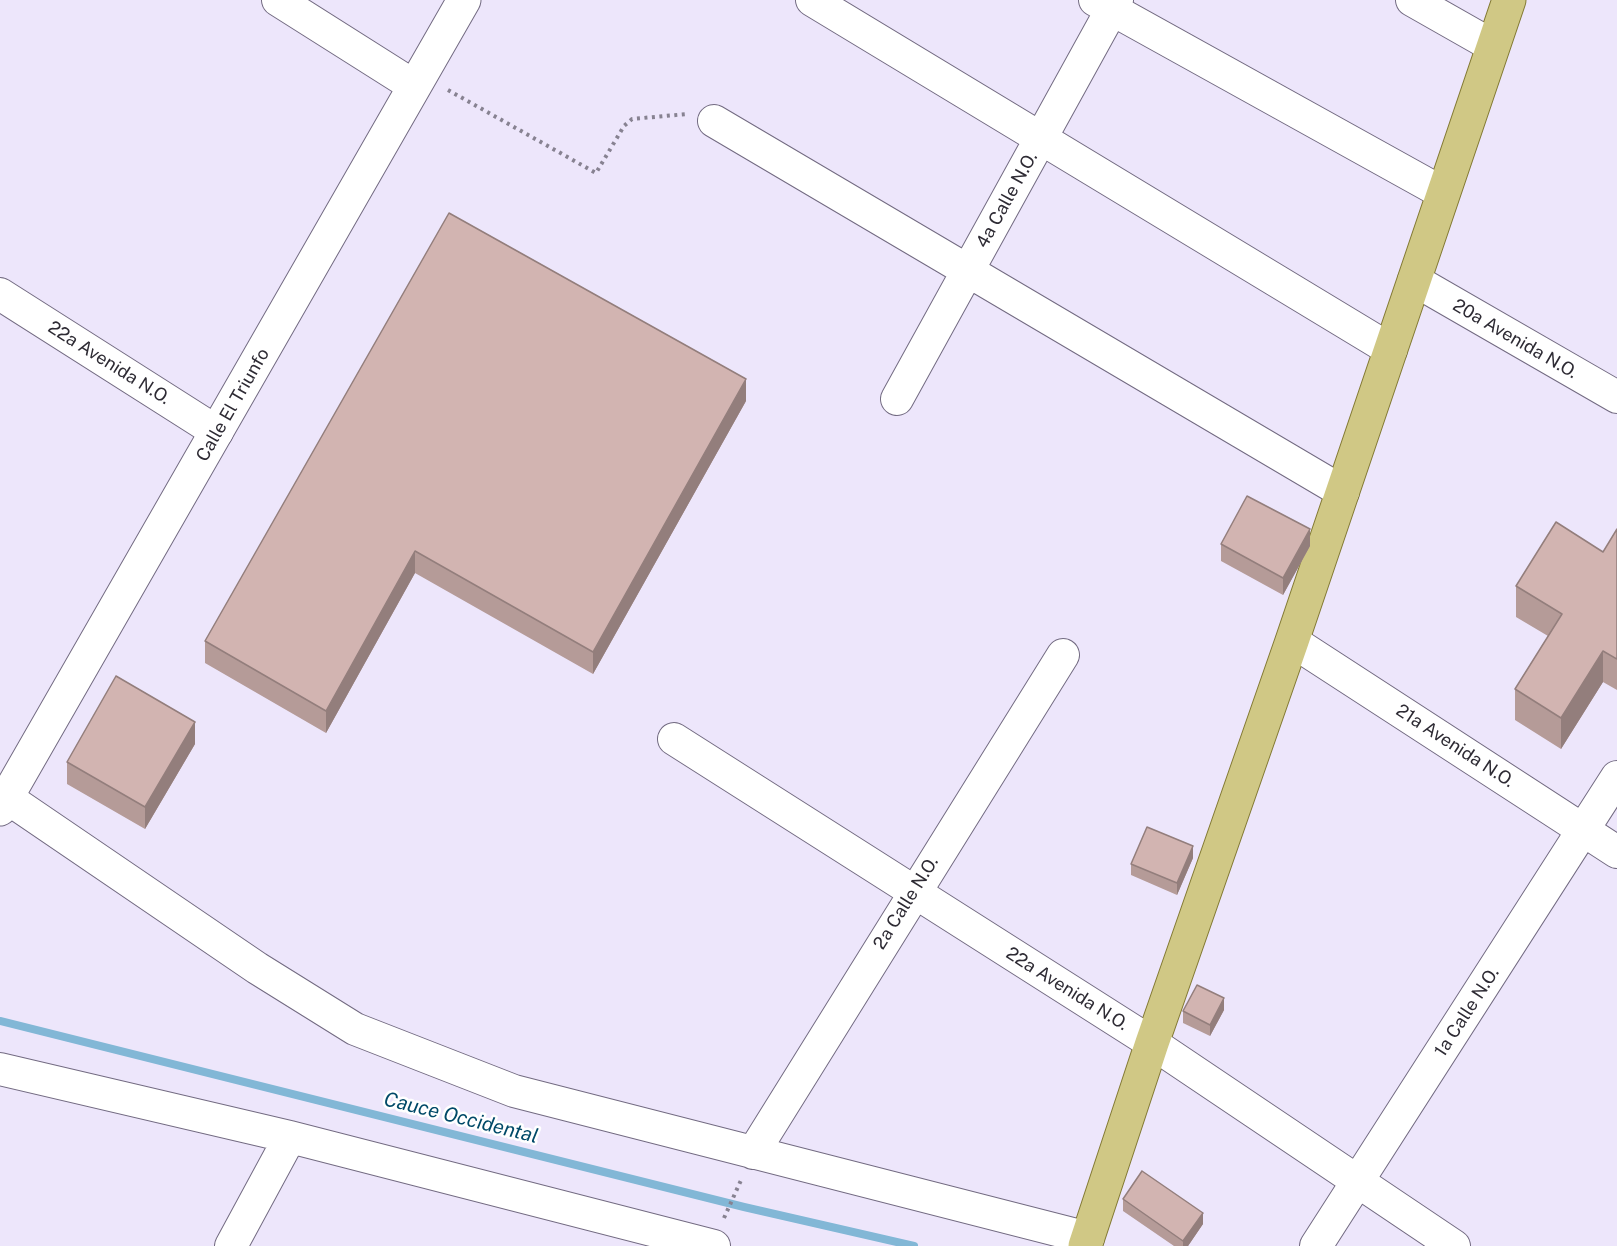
<!DOCTYPE html>
<style>
body{margin:0}
canvas{display:block;background:#ede6fb}
</style>
<canvas width="1617" height="1246"></canvas>
<script>
const context = document.querySelector('canvas').getContext('2d');
context.lineJoin = 'round';
const shape = rows => new Path2D(rows.map(r => 'M' + r).join(''));
function strokePath(path, color, width, dash) { context.strokeStyle = color; context.lineWidth = width; context.lineCap = dash ? 'butt' : 'round'; context.setLineDash(dash || []); context.stroke(path); }
function fill(path, color) { context.fillStyle = color; context.fill(path, 'evenodd'); }
function label(font, color, halo, rows, align = 'center') {
  context.font = font + ' "Public Sans",sans-serif'; context.lineWidth = 5; context.setLineDash([]); context.textBaseline = 'middle'; context.strokeStyle = halo; context.fillStyle = color; for (const [text, x, y, turn = 0] of rows) {
    context.save(); context.translate(x, y); context.rotate((+turn || 0) * Math.PI / 180); context.textAlign = isNaN(turn) ? turn : align; if (halo) context.strokeText(text, 0, 0); context.fillText(text, 0, 0); context.restore();
  }
}
strokePath(shape([
 [0,1021,744,1207,914,1246]
]), '#82b7d6', 8);
const street = shape([
 [278,0,414,86],
 [812,0,1391,350],
 [1095,0,1443,193],
 [1412,0,1493,46],
 [714,121,1343,492],
 [1414,280,1617,397],
 [0,294,217,432],
 [897,399,1117,0],
 [1292,641,1617,852],
 [674,739,1152,1043,1454,1246],
 [0,793,257,968,355,1029,514,1091,1088,1238],
 [0,1069,290,1137,714,1246],
 [753,1153,1063,655],
 [231,1246,290,1137],
 [1316,1246,1617,777]
]);
const secondary = shape([
 [0,809,464,0]
]);
const primary = shape([
 [1085,1246,1152,1043,1292,641,1509,0]
]);
strokePath(street, '#736b82', 34);
strokePath(secondary, '#736b82', 35);
strokePath(primary, '#837a34', 35);
strokePath(shape([
 [448,90,596,173,624,126,632,119,687,114],
 [724,1218,742,1178]
]), '#878291', 4, [3, 4.5]);
strokePath(street, '#fff', 32);
strokePath(secondary, '#fff', 33);
strokePath(primary, '#d0c885', 33);
fill(shape([
 [746,401,593,674,415,573,326,733,205,663,205,641],
 [1617,529,1617,690,1603,682,1561,749,1515,720,1515,689,1548,636,1516,617,1516,586,1603,552],
 [1221,544,1310,546,1283,595,1221,561],
 [195,744,145,829,67,784,67,762],
 [1193,858,1177,895,1131,875,1131,864],
 [1224,1010,1210,1036,1183,1023,1183,1011],
 [1123,1199,1203,1224,1188,1246,1174,1246,1123,1211]
]), '#b59b98');
fill(shape([
 [746,379,746,401,593,674,593,652],
 [1310,529,1310,546,1283,595,1283,578],
 [415,551,415,573,326,733,326,711],
 [1603,651,1603,682,1561,749,1561,718],
 [195,722,195,744,145,829,145,807],
 [1193,846,1193,858,1177,895,1177,883],
 [1224,998,1224,1010,1210,1036,1210,1025],
 [1203,1213,1203,1224,1188,1246,1183,1246,1183,1241]
]), '#937e7c');
const building = shape([
 [449,213,746,379,593,652,415,551,326,711,205,641,449,213],
 [1247,496,1310,529,1283,578,1221,544,1247,496],
 [1556,522,1603,552,1617,529,1617,659,1603,651,1561,718,1515,689,1562,614,1516,586,1556,522],
 [116,676,195,722,145,807,67,762,116,676],
 [1147,827,1193,846,1177,883,1131,864,1147,827],
 [1197,985,1224,998,1210,1025,1183,1011,1197,985],
 [1142,1171,1203,1213,1183,1241,1123,1199,1142,1171]
]);
fill(building, '#d2b4b1');
strokePath(building, '#937e7c', 1.5);
label('18px', '#2e2b34', '#fff', [
 ["4a Calle N.O.",1007,200,-61],
 ["20a Avenida N.O.",1515,339,30],
 ["22a Avenida N.O.",109,363,32],
 ["Calle El Triunfo",233,405,-60],
 ["21a Avenida N.O.",1455,746,33],
 ["2a Calle N.O.",906,903,-58],
 ["22a Avenida N.O.",1067,989,32],
 ["1a Calle N.O.",1467,1012,-57]
]);
label('italic 20px', '#004968', '#fff', [
 ["Cauce Occidental",461,1118,14]
]);
</script>
